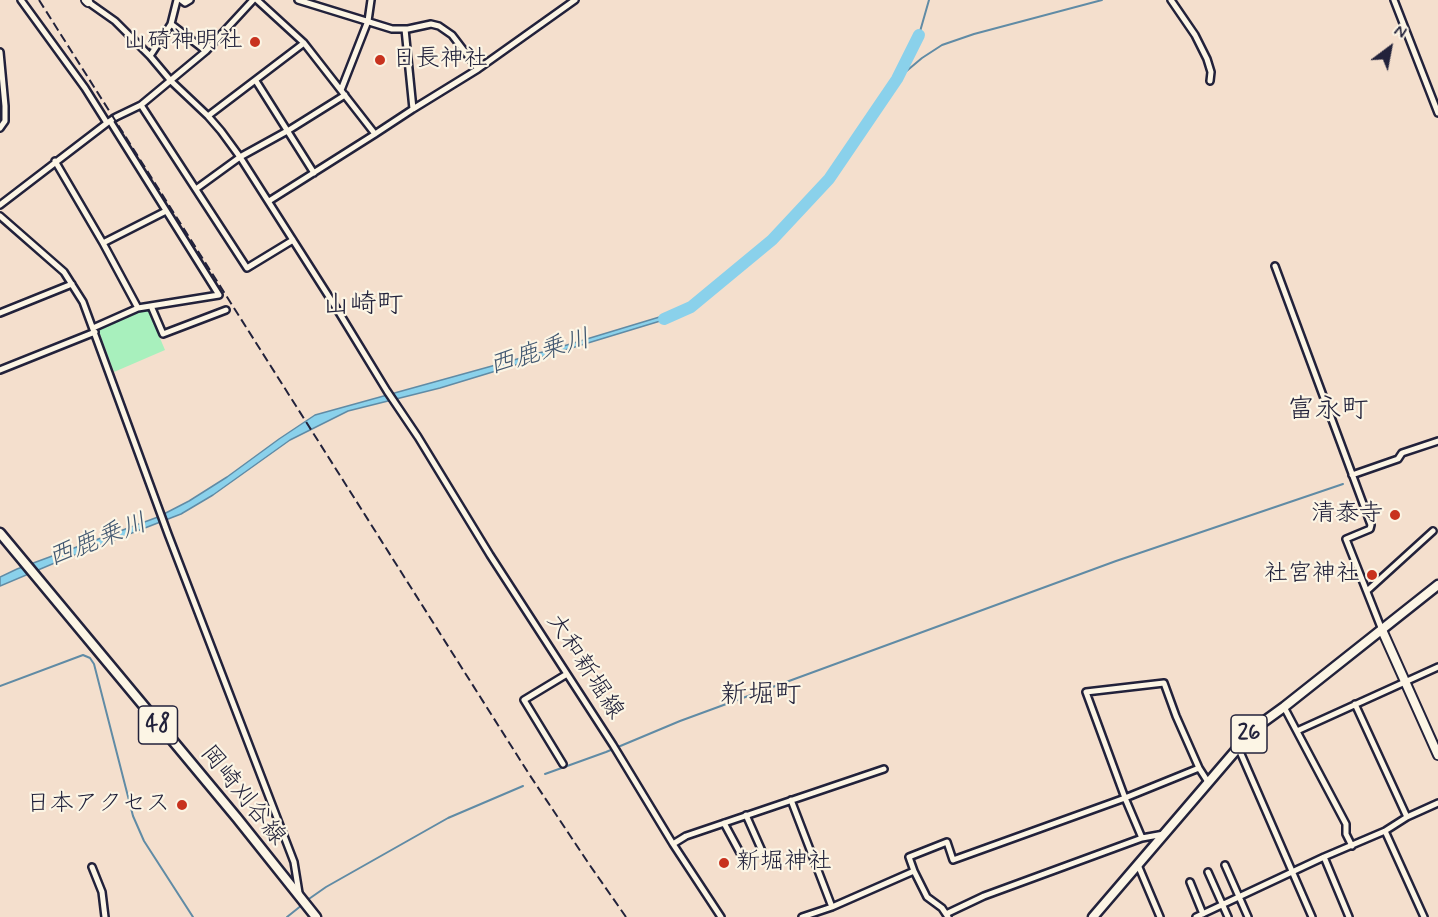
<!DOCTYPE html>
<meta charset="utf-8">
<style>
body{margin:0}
#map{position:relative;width:1438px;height:917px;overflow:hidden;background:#f4dfcd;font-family:Mynerve,sans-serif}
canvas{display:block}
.north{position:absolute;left:1360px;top:18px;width:60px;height:60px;-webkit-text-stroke:4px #fcf5e5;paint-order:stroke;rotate:32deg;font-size:16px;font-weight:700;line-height:24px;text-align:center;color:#22223b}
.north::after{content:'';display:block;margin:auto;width:21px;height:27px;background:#22223b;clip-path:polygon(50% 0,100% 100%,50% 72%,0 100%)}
</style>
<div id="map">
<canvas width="1438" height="917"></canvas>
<div class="north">N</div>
</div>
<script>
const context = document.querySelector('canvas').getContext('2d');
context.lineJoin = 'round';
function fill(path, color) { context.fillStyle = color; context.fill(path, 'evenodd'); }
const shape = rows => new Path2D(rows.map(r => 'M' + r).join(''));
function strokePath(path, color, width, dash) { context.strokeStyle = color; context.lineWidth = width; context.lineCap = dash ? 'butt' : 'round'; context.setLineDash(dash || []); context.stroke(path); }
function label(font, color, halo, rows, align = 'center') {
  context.font = font + ' Mynerve,"Klee One",sans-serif'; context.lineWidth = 4.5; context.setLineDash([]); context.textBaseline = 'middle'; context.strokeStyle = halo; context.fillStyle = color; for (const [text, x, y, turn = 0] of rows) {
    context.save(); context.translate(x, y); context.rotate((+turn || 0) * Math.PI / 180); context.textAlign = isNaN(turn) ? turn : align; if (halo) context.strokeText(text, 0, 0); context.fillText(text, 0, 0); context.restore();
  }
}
fill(shape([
 [148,310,165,350,114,372,98,329,138,311]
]), '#a8f0bd');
const water = shape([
 [676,312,680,315,440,388,348,411,290,440,213,495,181,514,57,562,0,586,0,577,17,569,158,517,189,501,227,477,279,439,315,415,557,348,676,312]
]);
fill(water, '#8ad1eb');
strokePath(water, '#608ba5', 1.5);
strokePath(shape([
 [919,35,929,0],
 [897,79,922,58,942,45,974,34,1102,0],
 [0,686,83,655,90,658,94,664,133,816,144,841,193,917],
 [545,774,606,752,680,721,1116,561,1343,484],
 [306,901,326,887,448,818,523,786],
 [287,917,302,905]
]), '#608ba5', 2);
strokePath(shape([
 [664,319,691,307,772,240,829,179,897,79,919,35]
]), '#8ad1eb', 12);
const street = shape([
 [21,0,85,88,107,123],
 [181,0,185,3,190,0],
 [257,0,304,43,375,134],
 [298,0,392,29,408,29,431,24,439,26,452,35,478,69],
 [1171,0,1195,35,1207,59,1211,72,1210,81],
 [1394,0,1438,113],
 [88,2,115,21,150,56,171,81,208,116,221,131,240,157,340,314,387,391,418,437,490,555,613,745,673,844,721,917],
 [171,24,206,51],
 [405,29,413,109],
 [0,52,5,106,5,121,0,128],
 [150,56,171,24,177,0],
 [256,81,314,173],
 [341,90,368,21,371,0],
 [141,105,247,268,293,240],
 [208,116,304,43],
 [55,161,103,243,138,308],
 [196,189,240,157,289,130,345,95],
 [269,201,375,134,413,109,478,69,575,0],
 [0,205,107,123,116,117,141,105,206,51,253,0],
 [0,216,64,272,83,302,168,534,294,862,299,893],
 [103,243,166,211],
 [1275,266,1371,525,1370,529,1346,539,1382,630],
 [151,306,163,334,226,310],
 [0,313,72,284],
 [93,328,138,308,219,295,110,121],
 [0,370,95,332],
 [1352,475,1398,459,1402,453,1438,441],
 [1367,591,1433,531],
 [1355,704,1407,817],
 [1284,707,1346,824,1346,834,1352,846],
 [1297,731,1438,667],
 [1238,747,1312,917],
 [563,764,524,700,567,674],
 [791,800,832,907],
 [724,823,744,860,762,851,746,815],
 [1385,831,1424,917],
 [1142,838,1125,798,1086,692,1164,683,1176,716,1199,768,1208,782],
 [673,844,686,836,884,769],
 [1324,857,1349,917],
 [1138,865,1160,917],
 [1225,865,1248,917],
 [92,867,102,892,105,917],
 [1208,872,1228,917],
 [1190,882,1203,914],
 [946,914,984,896,1142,838,1164,834],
 [802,917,832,907,914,871],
 [948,917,942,908,927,897,914,871,909,857,947,842,953,860,1125,798,1199,768],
 [1196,917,1324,857,1385,831,1407,817,1438,803]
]);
const secondary = shape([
 [86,0,88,2],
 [1382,630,1438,755]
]);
const primary = shape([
 [0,533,237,818,316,917],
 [1093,917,1255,728,1284,707,1438,585]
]);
strokePath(street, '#22223b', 10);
strokePath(secondary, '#22223b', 12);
strokePath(primary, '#22223b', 13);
strokePath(street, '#fcf5e5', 5);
strokePath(secondary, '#fcf5e5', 8);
strokePath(primary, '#fcf5e5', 8);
strokePath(shape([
 [39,0,529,774,589,864,626,917]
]), '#22223b', 2, [9, 4.5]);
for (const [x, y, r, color] of [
 [255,42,6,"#c8321e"],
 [380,60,6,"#c8321e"],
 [1395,515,6,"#c8321e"],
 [1372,575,6,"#c8321e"],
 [182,805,6,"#c8321e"],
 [724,863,6,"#c8321e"]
]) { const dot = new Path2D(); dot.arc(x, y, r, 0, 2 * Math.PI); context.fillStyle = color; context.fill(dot); strokePath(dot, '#fcf5e5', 2); }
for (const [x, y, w] of [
 [158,725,39],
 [1249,734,36]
]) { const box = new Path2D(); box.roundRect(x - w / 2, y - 19, w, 38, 4.5); context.fillStyle = '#fcf5e5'; context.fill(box); strokePath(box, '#22223b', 1.5); }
label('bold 22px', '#22223b', null, [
 ["48",158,725],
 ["26",1249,734]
]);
label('24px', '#22223b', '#fcf5e5', [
 ["山碕神明社",243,42],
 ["日長神社",392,60,"left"],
 ["清泰寺",1383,515],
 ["社宮神社",1360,575],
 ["日本アクセス",170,805],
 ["新堀神社",736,863,"left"]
], 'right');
label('24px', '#22223b', '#fcf5e5', [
 ["大和新堀線",584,667,57],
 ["岡崎刈谷線",242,796,51]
]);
label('italic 26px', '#415770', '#fcf5e5', [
 ["西鹿乗川",540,354,-16],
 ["西鹿乗川",98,542,-21]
]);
label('27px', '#22223b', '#fcf5e5', [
 ["山崎町",363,306],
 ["富永町",1328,411],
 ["新堀町",761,696]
]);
</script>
